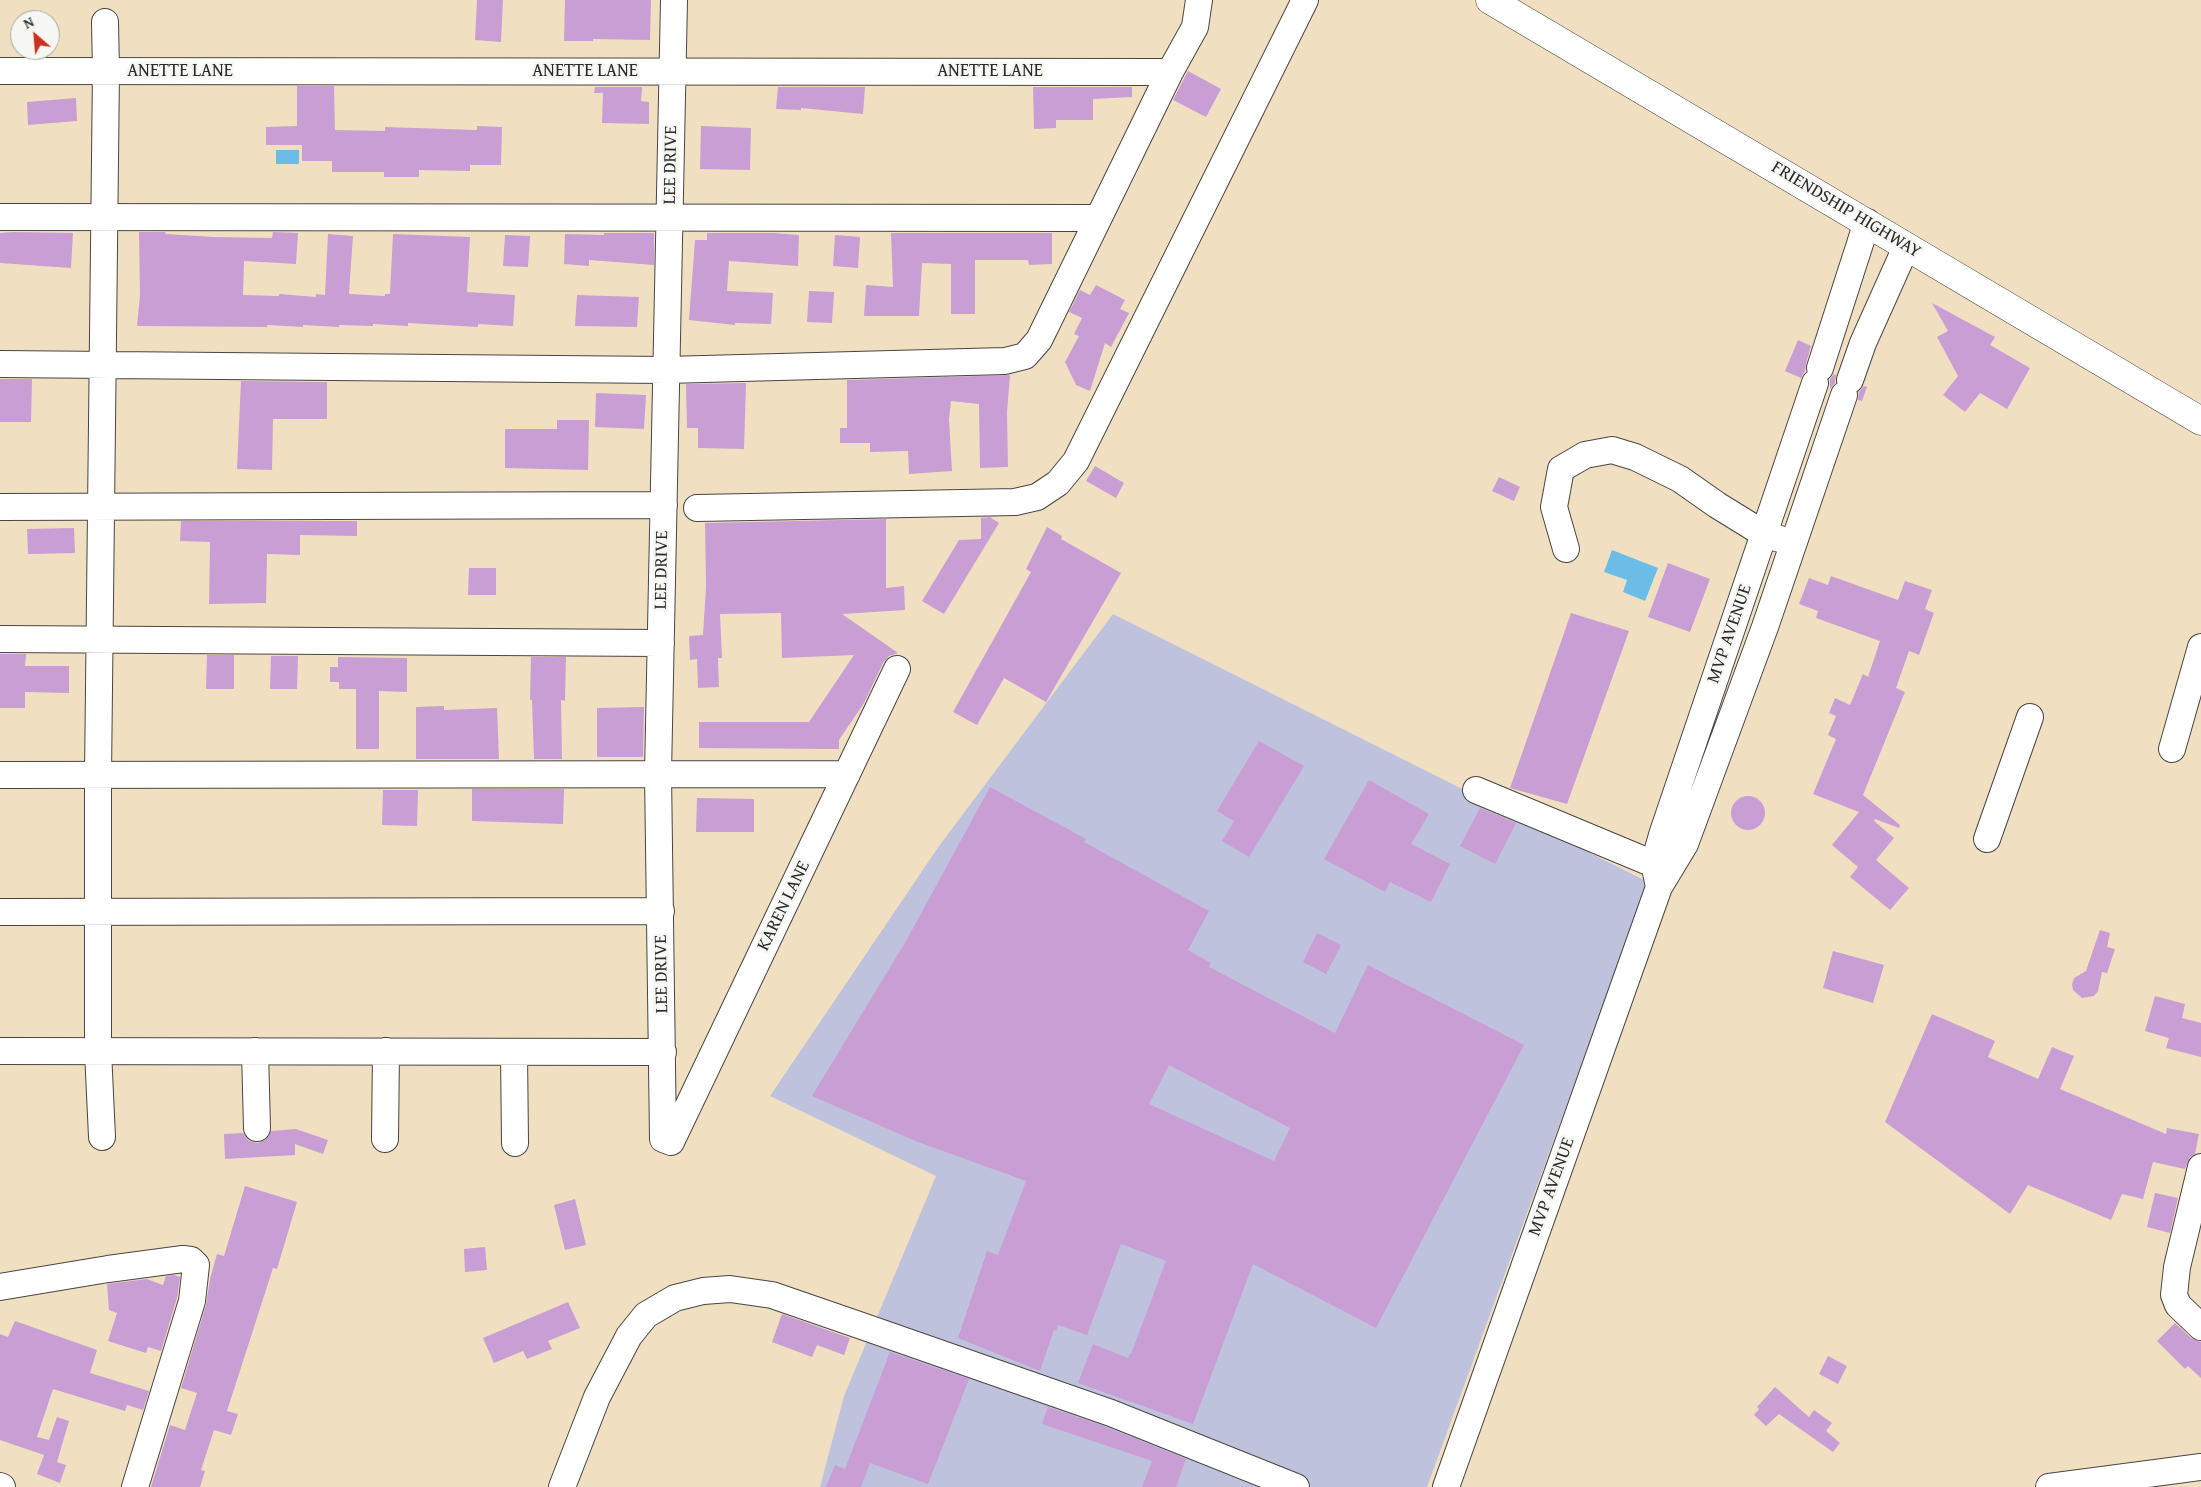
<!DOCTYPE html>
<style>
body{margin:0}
#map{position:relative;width:2201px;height:1487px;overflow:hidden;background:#f1dfc2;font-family:"Gentium Book Plus",serif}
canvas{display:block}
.north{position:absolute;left:10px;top:10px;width:50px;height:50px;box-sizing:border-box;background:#f6f6f2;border:1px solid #a5a5a2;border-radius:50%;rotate:333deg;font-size:14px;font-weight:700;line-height:20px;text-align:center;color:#2b2b2b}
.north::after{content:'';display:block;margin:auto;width:18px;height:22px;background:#c8321e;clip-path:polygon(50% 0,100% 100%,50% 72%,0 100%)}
</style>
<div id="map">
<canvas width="2201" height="1487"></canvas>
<div class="north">N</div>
</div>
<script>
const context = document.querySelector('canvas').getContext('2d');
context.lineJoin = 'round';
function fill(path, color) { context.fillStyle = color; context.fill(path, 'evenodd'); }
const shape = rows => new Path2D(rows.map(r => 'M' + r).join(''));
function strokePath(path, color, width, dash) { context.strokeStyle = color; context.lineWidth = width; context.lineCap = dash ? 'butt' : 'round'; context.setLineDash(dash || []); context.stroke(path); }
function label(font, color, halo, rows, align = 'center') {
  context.font = font + ' "Gentium Book Plus",serif'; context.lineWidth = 5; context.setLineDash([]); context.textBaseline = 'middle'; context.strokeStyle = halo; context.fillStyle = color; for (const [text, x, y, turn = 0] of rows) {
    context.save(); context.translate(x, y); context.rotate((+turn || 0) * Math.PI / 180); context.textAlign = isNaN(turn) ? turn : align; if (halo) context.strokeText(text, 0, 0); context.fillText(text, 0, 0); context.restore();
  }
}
fill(shape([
 [1113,614,1648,882,1427,1487,820,1487,844,1396,936,1176,770,1096,939,846]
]), '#bfc2dd');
fill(shape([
 [276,150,299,150,299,164,276,164],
 [1612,550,1658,568,1645,601,1623,592,1627,580,1604,572]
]), '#6bbde7');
fill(shape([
 [477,0,503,0,501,42,475,40],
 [565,0,651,0,650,40,593,39,593,41,564,41],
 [1188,71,1221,89,1206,117,1173,100],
 [297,86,334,86,335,130,385,131,385,127,477,130,477,126,502,127,501,165,470,165,470,171,419,170,419,177,384,177,384,172,332,172,332,161,302,161,302,145,266,145,266,127,297,126],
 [595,87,642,87,641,101,649,102,649,124,602,123,603,93,594,93],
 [778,87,865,87,863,114,801,108,801,110,776,109],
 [1033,87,1132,87,1132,97,1093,99,1093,120,1056,120,1056,128,1034,129],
 [76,98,77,121,28,125,27,102],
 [701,126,751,128,750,170,700,169],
 [13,232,73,233,71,268,0,263,0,233],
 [139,232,165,232,166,234,214,237,272,238,273,232,298,233,296,264,244,261,243,295,279,296,279,294,316,297,316,294,325,295,328,234,353,236,349,294,385,296,385,294,390,294,393,234,470,237,467,292,515,295,513,326,478,324,478,327,408,323,408,326,373,324,373,326,339,325,339,327,303,325,303,327,267,325,267,327,137,326,140,295],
 [604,233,654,233,654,265,589,260,589,266,564,264,565,234,604,235],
 [707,233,773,233,799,235,798,266,729,261,727,291,773,293,771,324,735,323,735,325,689,320,695,240,707,240],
 [891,233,1052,233,1052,264,1029,265,1028,260,975,260,975,314,951,314,951,264,922,263,919,316,864,316,866,285,893,287],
 [505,235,530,236,528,267,503,266],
 [835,235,860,237,858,268,833,266],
 [1096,285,1125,300,1120,309,1129,313,1111,347,1105,343,1090,391,1076,385,1065,362,1079,336,1074,334,1082,318,1069,312,1080,290,1090,295],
 [809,291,834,292,832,323,807,322],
 [577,295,639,297,637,327,575,326],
 [1932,303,1995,337,1990,345,2030,368,2007,409,1980,393,1965,412,1943,395,1958,376,1937,337,1948,331],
 [1798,340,1811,346,1806,363,1805,371,1801,378,1785,371],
 [1834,374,1836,375,1835,383,1830,389,1830,379],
 [1010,375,1007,412,1008,467,980,468,979,404,951,401,949,420,952,471,909,474,908,451,870,452,870,443,840,443,840,428,847,428,847,380],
 [0,379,32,379,31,422,0,422],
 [241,381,327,382,327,419,273,419,272,470,237,469],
 [746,383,744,449,698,448,698,428,687,428,686,384],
 [1864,386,1867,387,1862,401,1858,400,1859,392],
 [596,393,646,395,644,429,595,427],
 [557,420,589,420,588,470,505,468,505,429,557,429],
 [1095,466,1124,483,1116,498,1086,481],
 [1499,477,1520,487,1514,501,1492,491],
 [990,517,999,523,944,614,922,601,959,540,981,539,981,518],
 [886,519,886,588,904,586,905,610,842,614,898,653,889,656,883,663,864,703,839,740,839,749,699,748,699,722,809,722,854,655,782,658,781,613,720,614,722,658,718,658,719,687,698,688,697,659,690,660,689,636,703,635,706,587,705,523],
 [181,521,357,521,357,536,300,535,300,555,267,554,266,603,209,604,210,542,180,541],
 [1047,527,1062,536,1061,539,1121,573,1046,702,1004,678,977,725,953,712,1031,572,1026,569],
 [74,528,75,553,28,554,27,529],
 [1668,563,1710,579,1690,632,1648,617],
 [469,568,496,568,496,595,468,595],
 [1831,576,1898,600,1905,581,1932,590,1925,609,1934,613,1919,655,1909,651,1896,688,1905,692,1863,795,1900,825,1899,828,1875,819,1874,821,1894,838,1876,860,1909,888,1890,910,1850,877,1858,867,1832,845,1859,812,1813,794,1836,739,1828,735,1836,716,1829,713,1835,698,1850,705,1863,674,1868,677,1880,641,1816,618,1818,611,1799,604,1809,578,1828,585],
 [1571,613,1629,631,1567,804,1510,788],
 [0,654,26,654,25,666,69,666,69,693,25,692,25,708,0,708],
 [207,655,234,655,234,689,206,689],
 [271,656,298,656,297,689,270,689],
 [338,657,407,658,407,692,379,691,379,749,356,749,356,689,339,689,339,682,330,682,330,667,338,667],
 [531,657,566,657,565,701,561,700,562,759,534,759,532,700,530,700],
 [444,706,444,710,497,708,499,759,416,759,416,707],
 [644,707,643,757,597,757,597,708],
 [1259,741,1304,766,1249,857,1222,841,1234,821,1217,811],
 [1369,780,1429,814,1411,844,1450,864,1431,902,1390,882,1385,892,1324,859],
 [990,787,1086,839,1084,842,1209,911,1188,950,1211,963,1209,967,1335,1033,1368,965,1524,1045,1376,1328,1253,1264,1193,1424,1078,1383,1093,1344,1128,1358,1130,1353,1131,1354,1166,1261,1121,1244,1087,1335,1058,1325,1056,1331,1054,1330,1040,1371,958,1338,987,1251,998,1255,1026,1181,918,1142,812,1096,906,941],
 [1169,1065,1290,1128,1274,1161,1149,1104],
 [472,789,564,789,563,824,472,821],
 [383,790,418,790,417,826,382,825],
 '1731 813a17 17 0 1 1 34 0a17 17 0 1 1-34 0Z',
 [697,798,754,799,754,832,696,832],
 [1480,808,1516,823,1495,864,1460,846],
 [2100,930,2110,933,2107,947,2115,949,2107,973,2102,972,2098,991,2094,996,2082,998,2073,990,2072,984,2074,978,2086,971],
 [1317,933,1341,945,1326,974,1303,962],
 [1833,951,1884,965,1873,1003,1823,988],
 [2155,996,2185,1004,2182,1018,2201,1023,2201,1057,2166,1048,2169,1038,2145,1031],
 [1932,1014,1995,1041,1988,1057,2038,1079,2052,1047,2074,1056,2060,1089,2166,1134,2167,1128,2199,1134,2195,1154,2190,1157,2185,1169,2153,1162,2143,1199,2122,1194,2111,1220,2028,1185,2010,1214,1885,1122],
 [296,1129,328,1140,323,1154,295,1144,295,1155,225,1159,224,1134,243,1133,249,1141,258,1143,265,1140,271,1131],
 [245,1186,297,1202,277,1269,273,1268,227,1411,238,1414,231,1435,214,1430,201,1470,205,1471,200,1487,151,1487,170,1425,185,1430,197,1393,181,1388,206,1305,210,1279,217,1254,224,1256],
 [2155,1193,2178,1198,2170,1233,2147,1227],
 [575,1199,586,1245,565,1250,554,1205],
 [485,1247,487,1270,465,1272,464,1249],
 [174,1275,180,1277,177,1298,161,1351,148,1347,146,1353,108,1341,117,1313,109,1310,107,1284,147,1279,163,1285,166,1276],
 [568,1302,580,1328,548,1341,552,1349,527,1359,523,1351,494,1363,483,1338],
 [782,1314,850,1338,844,1355,817,1345,812,1357,772,1342],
 [15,1321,97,1350,90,1373,149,1391,143,1410,127,1405,125,1411,53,1389,37,1437,49,1440,57,1417,69,1421,57,1462,66,1465,60,1483,37,1474,44,1455,0,1440,0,1334,8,1337],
 [2175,1323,2191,1338,2201,1342,2201,1378,2188,1366,2185,1369,2157,1341],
 [890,1352,969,1379,928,1484,870,1463,861,1487,826,1487,835,1465,845,1469],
 [1828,1356,1847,1366,1838,1384,1819,1374],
 [1775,1387,1809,1417,1814,1410,1832,1423,1826,1431,1840,1443,1833,1452,1779,1414,1766,1426,1754,1415,1759,1409,1757,1407],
 [1048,1407,1106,1427,1186,1459,1176,1487,1142,1487,1152,1461,1042,1424]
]), '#c99ed4');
const minor = shape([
 [674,0,658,773,663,1139,671,1142,897,669],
 [0,71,1170,72],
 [0,217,1098,218],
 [0,364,666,370,1005,361,1025,356,1039,340,1170,72,1195,27,1199,0],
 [1820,368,1867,222],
 [1850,380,1863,343,1906,247],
 [0,507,664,505],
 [697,508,1015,502,1037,497,1058,483,1076,461,1305,0],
 [1566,549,1554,507,1561,469,1585,455,1612,450,1635,457,1680,479,1717,505,1764,534,1780,539],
 [0,639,661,643],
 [2172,749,2201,647],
 [0,775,847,774],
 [1476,790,1668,870],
 [1987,839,2030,717],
 [1659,887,1654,863,1662,835,1815,383],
 [0,912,661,911],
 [0,1051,663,1052],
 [255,1051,257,1128],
 [514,1052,515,1143],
 [102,1137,98,1051,98,775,106,71,105,22],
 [385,1139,386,1051],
 [2201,1167,2177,1267,2174,1295,2178,1305,2201,1327],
 [0,1287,108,1269,183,1259,191,1260,196,1265,192,1301,135,1487],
 [0,1486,2,1487],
 [562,1487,597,1397,629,1336,646,1315,675,1298,703,1291,730,1289,772,1295,859,1325,1111,1413,1296,1487],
 [1446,1487,1659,887,1685,844,1765,627,1844,395],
 [2049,1487,2201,1467]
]);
const major = shape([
 [1490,0,2201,421]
]);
strokePath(minor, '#494642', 28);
strokePath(major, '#494642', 29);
strokePath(minor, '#fff', 26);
strokePath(major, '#fff', 28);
label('18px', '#2b2b2b', '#f6f6f2', [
 ["ANETTE LANE",180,71],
 ["ANETTE LANE",585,71],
 ["ANETTE LANE",990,71],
 ["LEE DRIVE",671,165,-89],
 ["FRIENDSHIP HIGHWAY",1846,210,31],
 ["LEE DRIVE",662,570,-89],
 ["MVP AVENUE",1730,634,-71],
 ["KAREN LANE",784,906,-64],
 ["LEE DRIVE",662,974,-91],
 ["MVP AVENUE",1552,1187,-70]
]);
</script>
